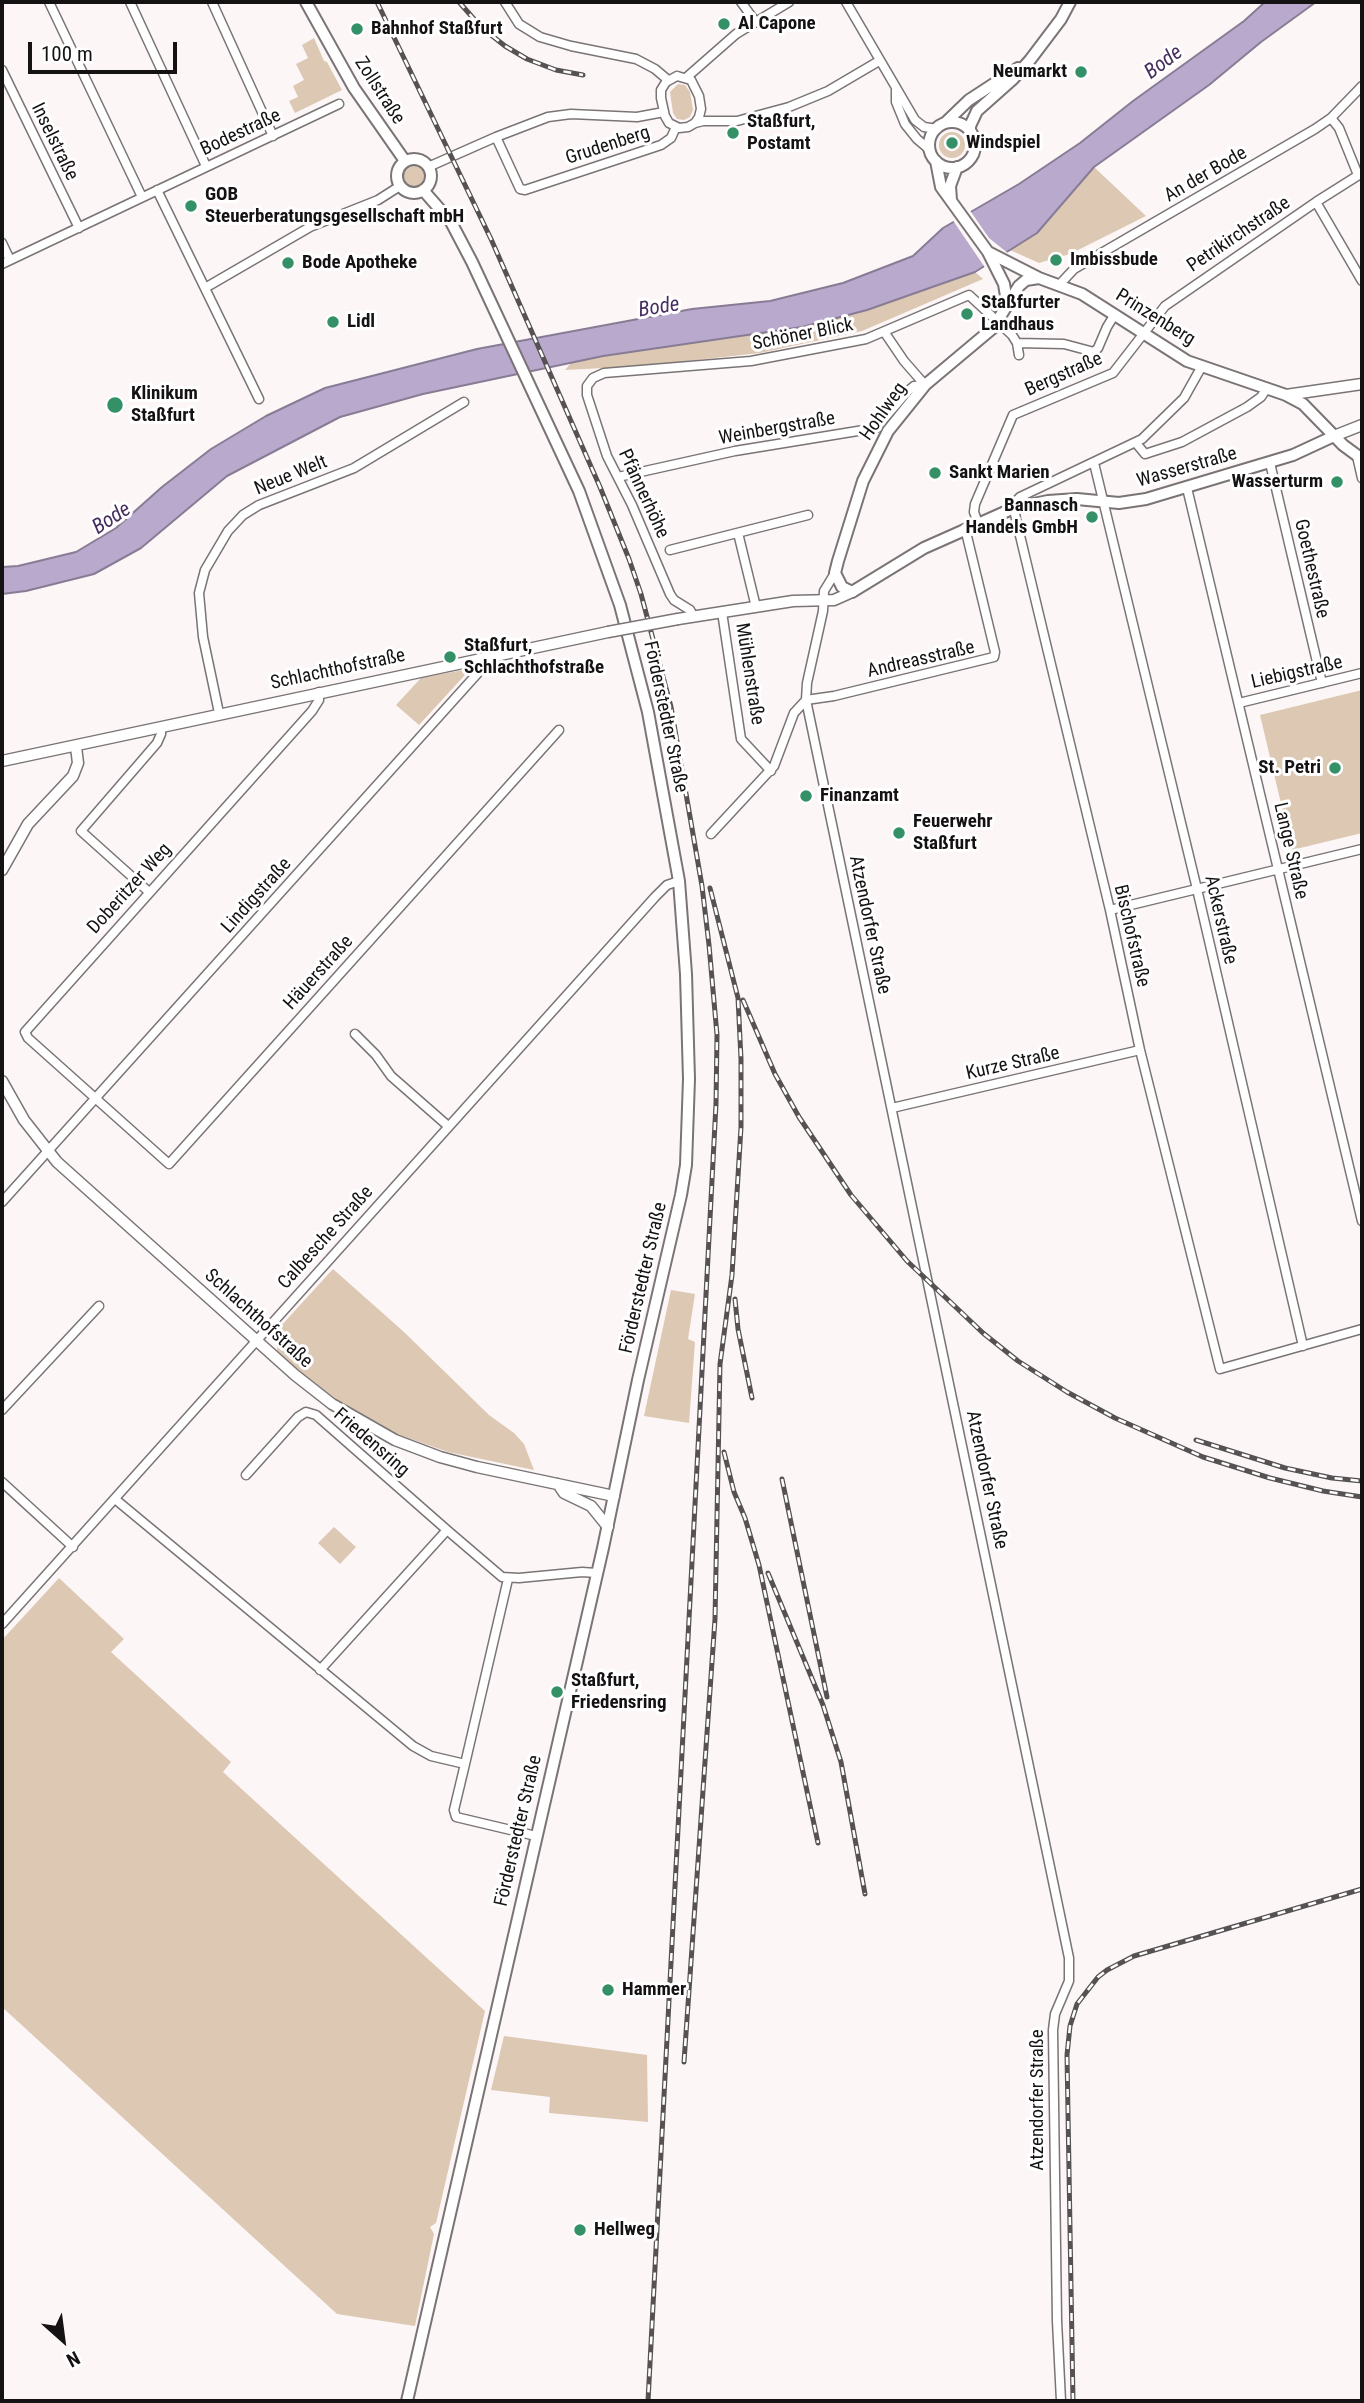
<!DOCTYPE html>
<meta charset="utf-8">
<style>
body{margin:0}
#map{position:relative;width:1364px;height:2403px;overflow:hidden;background:#fdf6f7;font-family:"Roboto Condensed",sans-serif}
canvas{display:block}
.frame{position:absolute;inset:0;border:4px solid #151213;pointer-events:none}
.north{position:absolute;left:28px;top:2305px;width:70px;height:70px;-webkit-text-stroke:5px #fff;paint-order:stroke;rotate:152deg;font-size:19px;font-weight:700;line-height:28px;text-align:center;color:#151213}
.north::after{content:'';display:block;margin:auto;width:24px;height:32px;background:#151213;clip-path:polygon(50% 0,100% 100%,50% 72%,0 100%)}
.scale{position:absolute;left:28px;top:42px;width:149px;height:32px;box-sizing:border-box;border:4px solid #151213;border-top:0;padding-left:9px;font-size:21px;line-height:24px;white-space:nowrap;color:#151213;-webkit-text-stroke:5px #fff;paint-order:stroke}
</style>
<div id="map">
<canvas width="1364" height="2403"></canvas>
<div class="frame"></div>
<div class="north">N</div>
<div class="scale">100 m</div>
</div>
<script>
const context = document.querySelector('canvas').getContext('2d');
context.lineJoin = 'round';
function fill(path, color) { context.fillStyle = color; context.fill(path, 'evenodd'); }
const shape = rows => new Path2D(rows.map(r => 'M' + r).join(''));
function strokePath(path, color, width, dash) { context.strokeStyle = color; context.lineWidth = width; context.lineCap = dash ? 'butt' : 'round'; context.setLineDash(dash || []); context.stroke(path); }
function label(font, color, halo, rows, align = 'center') {
  context.font = font + ' "Roboto Condensed",sans-serif'; context.lineWidth = 6; context.setLineDash([]); context.textBaseline = 'middle'; context.strokeStyle = halo; context.fillStyle = color; for (const [text, x, y, turn = 0] of rows) {
    context.save(); context.translate(x, y); context.rotate((+turn || 0) * Math.PI / 180); context.textAlign = isNaN(turn) ? turn : align; if (halo) context.strokeText(text, 0, 0); context.fillText(text, 0, 0); context.restore();
  }
}
fill(shape([
 [314,38,324,61,327,62,342,90,295,113,289,101,298,97,293,86,304,80,296,64,308,58,302,45],
 [678,84,685,85,690,92,693,110,690,117,684,120,677,119,673,113,670,92],
 '939 145a13 13 0 1 1 26 0a13 13 0 1 1-26 0Z',
 '402 176a11 11 0 1 1 22 0a11 11 0 1 1-22 0Z',
 [1094,167,1146,216,1070,254,1039,263,1010,250,1037,233],
 [975,272,983,279,862,331,760,353,642,366,565,370,572,362,603,356,802,327,867,310],
 [463,670,465,675,419,725,396,705,421,678],
 [1362,690,1362,833,1292,850,1260,715],
 [333,1269,404,1332,489,1415,514,1433,524,1444,534,1470,448,1452,394,1433,344,1405,297,1369,277,1350,277,1334,280,1327],
 [671,1290,695,1294,688,1339,695,1342,689,1423,644,1416],
 [334,1527,356,1547,340,1564,318,1543],
 [59,1578,124,1639,111,1652,231,1762,223,1772,485,2011,436,2223,430,2227,434,2234,415,2326,337,2314,2,2007,2,1640],
 [504,2036,647,2055,648,2122,549,2113,550,2097,491,2090]
]), '#dcc8b3');
const water = shape([
 [1265,2,1316,2,1261,42,1209,85,1094,167,1037,233,975,272,867,310,802,327,603,356,423,394,340,417,227,476,141,548,94,574,26,591,2,594,2,567,18,566,76,552,116,528,162,487,211,449,266,416,325,388,477,349,692,309,770,301,843,283,913,256,943,228,1019,184,1080,143,1133,101,1244,21,1265,2]
]);
fill(water, '#b9a9cd');
strokePath(water, '#887c95', 2);
fill(shape([
 [969,209,989,238,1009,254,986,269,952,219]
]), '#fdf6f7');
const minor = shape([
 [49,2,142,197],
 [130,2,206,166],
 [212,2,273,136],
 [505,2,519,24,540,37,571,46,636,59,655,69,668,80],
 [741,2,755,21],
 [846,2,915,120,924,127,937,129],
 [2,70,79,228],
 [677,76,691,80,699,96,701,109,699,117,695,123,688,127,679,128,669,123,665,116,661,98,661,90,666,82,677,76],
 [687,77,736,34,789,2],
 [896,90,896,102,905,124,917,139,930,150],
 [1331,118,1339,128,1358,175],
 [695,123,703,121,737,121,789,107,828,91,879,61],
 [496,137,520,189,525,190,661,145,671,138,676,127],
 [428,167,496,137,548,117,571,114,637,117,664,112],
 [157,190,259,399],
 [1316,202,1362,281],
 [2,243,10,260],
 [2,264,339,104],
 [1060,284,1074,269,1315,129,1331,118,1362,86],
 [205,288,310,227,378,200,400,186],
 [885,333,904,361,925,385],
 [1017,343,1064,344,1094,352,1098,348,1107,327,1115,314],
 [1202,366,1184,398,1142,439,1020,497,1015,502,1014,508,1016,519,1110,910,1140,1050,1220,1369,1362,1329],
 [1136,443,1145,454,1182,442,1247,407,1261,397,1267,388],
 [1357,456,1362,478],
 [1094,463,1197,889,1303,1346],
 [1270,463,1322,683],
 [618,477,735,451,876,428,907,392,914,386,925,385],
 [1187,488,1362,1221],
 [978,523,974,512,975,504,1013,415,1113,373,1165,306,1316,202,1362,173],
 [738,533,756,607],
 [670,550,808,515],
 [835,573,824,591,823,611,807,683,806,700,1069,1958,1069,1981,1055,2014,1053,2030,1057,2321,1061,2401],
 [722,612,741,739,771,771],
 [694,617,690,610,674,600,670,594,632,505,607,456,587,395,587,386,593,378,604,373,751,361,866,339,969,295,1012,335,1017,343,1019,355],
 [319,692,319,700,312,711,25,1032,28,1038,169,1164,559,730],
 [1239,703,1362,673],
 [219,713,203,637,199,593,205,570,228,531,243,515,259,505,354,468,464,402],
 [711,834,774,766,794,713,806,700,834,696,994,657,995,652,965,528],
 [149,892,81,831,157,743,161,734,161,727],
 [1110,910,1362,849],
 [355,1034,376,1055,391,1076,448,1126],
 [892,1108,1140,1050],
 [2,1202,477,674,480,666,479,658],
 [2,1410,99,1306],
 [246,1475,298,1417,306,1412,316,1415,447,1530,320,1670],
 [2,1482,73,1547],
 [115,1499,413,1746,431,1756,465,1764,454,1810,456,1817,536,1836],
 [447,1530,502,1577,519,1578,582,1572,597,1573],
 [2,1624,655,897,667,885,679,881],
 [465,1764,508,1579]
]);
const tertiary = shape([
 [1286,395,1362,384],
 [1334,436,1362,425],
 [678,619,793,601,834,600,852,592],
 [2,761,608,632],
 [2,870,28,824,73,776,78,763,76,747],
 [2,1081,24,1120,57,1162,295,1375,332,1404,395,1440,440,1457,477,1467,614,1496],
 [558,1484,564,1493,591,1506,608,1527]
]);
const secondary = shape([
 [306,2,354,88,405,161],
 '929 145a23 23 0 1 1 46 0a23 23 0 1 1-46 0Z',
 [945,123,969,100,1018,68],
 [970,131,970,126,977,111,1013,79,1030,60,1061,19,1070,2],
 '397 176a17 17 0 1 1 34 0a17 17 0 1 1-34 0Z',
 [936,161,941,187,988,252,1004,284,1007,302],
 [951,200,950,186,957,167],
 [988,252,1039,278,1082,294,1187,361,1286,395,1303,404,1343,445,1362,459],
 [1039,278,1026,280,1019,286,993,328,925,385,888,431,863,481,838,561,835,573,842,587,852,592,924,548,1014,508,1048,501,1077,499,1119,503,1146,499,1293,455,1334,436],
 [407,2401,603,1548,638,1380,681,1195,686,1165,689,1079,686,974,679,881,648,712,620,605,579,491,472,262,451,222,423,190]
]);
strokePath(minor, '#7a7475', 11);
strokePath(tertiary, '#7a7475', 13);
strokePath(secondary, '#7a7475', 14);
strokePath(minor, '#fff', 8);
strokePath(tertiary, '#fff', 10);
strokePath(secondary, '#fff', 10);
const rail = shape([
 [377,2,491,239,600,487,629,559,641,594,671,707,702,886,709,945,717,1035,716,1104,648,2401],
 [459,2,481,27,505,46,527,59,556,70,583,75],
 [743,1000,775,1074,799,1117,851,1195,907,1261,983,1333,1018,1361,1067,1392,1115,1418,1203,1457,1270,1478,1323,1491,1362,1497],
 [735,1299,738,1329,752,1398],
 [1196,1440,1285,1468,1332,1478,1362,1481],
 [724,1452,734,1492,745,1518,759,1565,818,1843],
 [782,1479,827,1697],
 [768,1573,823,1705,841,1762,865,1894],
 [684,2062,715,1619,720,1364,732,1275,741,1127,741,1059,738,998,710,888],
 [1073,2401,1067,2055,1070,2026,1077,2004,1098,1977,1107,1970,1134,1956,1362,1889]
]);
strokePath(rail, '#565253', 5);
strokePath(rail, '#fff', 2.5, [8]);
const tertiaryBridge = shape([
 [608,632,678,619]
]);
strokePath(tertiaryBridge, '#7a7475', 13, []);
strokePath(tertiaryBridge, '#fff', 10);
for (const [x, y, r, color] of [
 [724,24,7,"#349067"],
 [357,29,7,"#349067"],
 [1081,72,7,"#349067"],
 [733,133,7,"#349067"],
 [952,143,7,"#349067"],
 [191,206,7,"#349067"],
 [1056,260,7,"#349067"],
 [288,263,7,"#349067"],
 [967,314,7,"#349067"],
 [333,322,7,"#349067"],
 [115,405,9,"#349067"],
 [935,473,7,"#349067"],
 [1337,482,7,"#349067"],
 [1092,517,7,"#349067"],
 [450,657,7,"#349067"],
 [1335,768,7,"#349067"],
 [806,796,7,"#349067"],
 [899,833,7,"#349067"],
 [557,1692,7,"#349067"],
 [608,1990,7,"#349067"],
 [580,2230,7,"#349067"]
]) { const dot = new Path2D(); dot.arc(x, y, r, 0, 2 * Math.PI); context.fillStyle = color; context.fill(dot); strokePath(dot, '#fff', 2.5); }
label('bold 19px', '#151213', '#fff', [
 ["Al Capone",738,24],
 ["Bahnhof Staßfurt",371,29],
 ["Neumarkt",1067,72,"right"],
 ["Staßfurt,",747,122],
 ["Postamt",747,144],
 ["Windspiel",966,143],
 ["GOB",205,195],
 ["Steuerberatungsgesellschaft mbH",205,217],
 ["Imbissbude",1070,260],
 ["Bode Apotheke",302,263],
 ["Staßfurter",981,303],
 ["Landhaus",981,325],
 ["Lidl",347,322],
 ["Klinikum",131,394],
 ["Staßfurt",131,416],
 ["Sankt Marien",949,473],
 ["Wasserturm",1323,482,"right"],
 ["Bannasch",1078,506,"right"],
 ["Handels GmbH",1078,528,"right"],
 ["Staßfurt,",464,646],
 ["Schlachthofstraße",464,668],
 ["St. Petri",1321,768,"right"],
 ["Finanzamt",820,796],
 ["Feuerwehr",913,822],
 ["Staßfurt",913,844],
 ["Staßfurt,",571,1681],
 ["Friedensring",571,1703],
 ["Hammer",622,1990],
 ["Hellweg",594,2230]
], 'left');
label('19px', '#151213', '#fff', [
 ["Zollstraße",379,91,57],
 ["Bodestraße",241,133,-25],
 ["Inselstraße",54,142,64],
 ["Grudenberg",608,146,-18],
 ["An der Bode",1206,175,-30],
 ["Petrikirchstraße",1239,235,-34],
 ["Prinzenberg",1155,318,32],
 ["Schöner Blick",803,335,-11],
 ["Bergstraße",1064,375,-24],
 ["Hohlweg",884,412,-55],
 ["Weinbergstraße",777,429,-10],
 ["Wasserstraße",1187,468,-16],
 ["Neue Welt",291,476,-22],
 ["Pfännerhöhe",643,494,65],
 ["Goethestraße",1311,569,77],
 ["Andreasstraße",921,660,-13],
 ["Schlachthofstraße",338,670,-12],
 ["Liebigstraße",1297,673,-13],
 ["Mühlenstraße",749,674,81],
 ["Förderstedter Straße",665,717,78],
 ["Lange Straße",1290,851,77],
 ["Doberitzer Weg",130,889,-48],
 ["Lindigstraße",257,896,-48],
 ["Ackerstraße",1220,920,77],
 ["Atzendorfer Straße",869,925,78],
 ["Bischofstraße",1131,936,77],
 ["Häuerstraße",319,973,-48],
 ["Kurze Straße",1013,1064,-13],
 ["Calbesche Straße",326,1238,-48],
 ["Förderstedter Straße",644,1278,-77],
 ["Schlachthofstraße",258,1319,42],
 ["Friedensring",371,1443,41],
 ["Atzendorfer Straße",986,1480,78],
 ["Förderstedter Straße",519,1831,-77],
 ["Atzendorfer Straße",1038,2100,-90]
]);
label('italic 21px', '#452d5d', '#fff', [
 ["Bode",1164,63,-37],
 ["Bode",659,308,-9],
 ["Bode",112,519,-33]
]);
</script>
